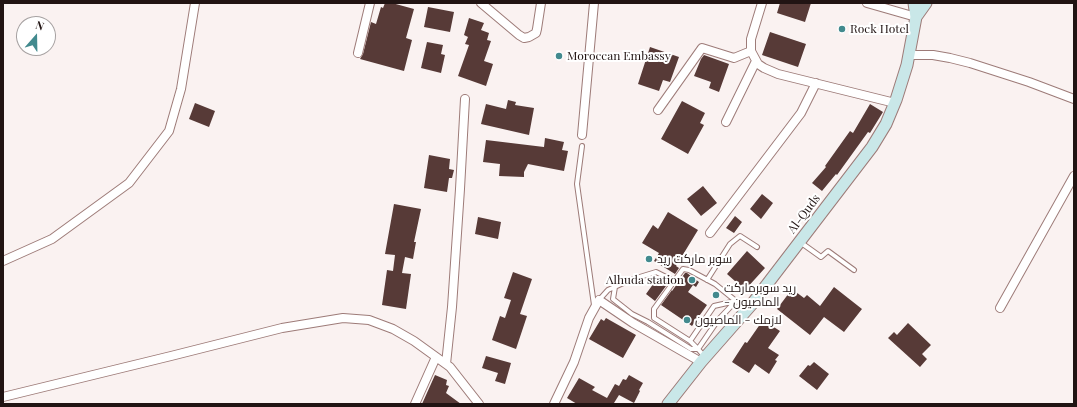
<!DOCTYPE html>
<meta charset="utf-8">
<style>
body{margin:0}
#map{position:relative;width:1077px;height:407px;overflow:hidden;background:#faf2f1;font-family:"Playfair Display",serif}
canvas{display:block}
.frame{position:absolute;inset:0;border:4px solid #211413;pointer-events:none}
.north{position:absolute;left:16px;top:16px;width:40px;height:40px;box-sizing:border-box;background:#fff;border:1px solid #a6a1a1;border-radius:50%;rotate:20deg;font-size:11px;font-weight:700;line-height:16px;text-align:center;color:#211413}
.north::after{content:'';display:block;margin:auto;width:14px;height:18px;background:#428a8e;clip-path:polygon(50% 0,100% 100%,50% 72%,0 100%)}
</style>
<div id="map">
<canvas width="1077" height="407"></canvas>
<div class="frame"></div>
<div class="north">N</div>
</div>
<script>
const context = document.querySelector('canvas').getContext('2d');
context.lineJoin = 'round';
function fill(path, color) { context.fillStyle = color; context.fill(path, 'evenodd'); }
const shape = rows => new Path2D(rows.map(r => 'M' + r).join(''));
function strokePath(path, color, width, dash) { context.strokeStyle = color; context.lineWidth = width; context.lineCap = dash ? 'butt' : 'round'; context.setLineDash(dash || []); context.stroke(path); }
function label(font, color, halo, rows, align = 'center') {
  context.font = font + ' "Playfair Display",Cairo,serif'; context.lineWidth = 4; context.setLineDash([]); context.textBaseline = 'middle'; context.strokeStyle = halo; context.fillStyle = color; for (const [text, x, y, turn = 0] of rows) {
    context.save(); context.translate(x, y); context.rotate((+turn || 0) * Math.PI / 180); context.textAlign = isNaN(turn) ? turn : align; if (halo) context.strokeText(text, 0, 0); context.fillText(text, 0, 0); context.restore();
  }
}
fill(shape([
 [385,3,392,3,414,9,406,38,412,40,404,71,360,59,363,54,371,22,376,24,381,7,383,8],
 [780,3,811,3,805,22,777,13],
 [428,7,454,12,450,32,424,27],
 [469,18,484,23,481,30,489,33,487,40,491,41,484,61,493,64,486,86,458,76,469,45,465,44,468,37,464,35],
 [770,32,806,44,798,67,762,55],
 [427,42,443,45,441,54,445,55,441,73,421,68],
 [650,47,679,57,670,82,663,80,659,91,638,84],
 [704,55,729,64,719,92,709,88,711,82,694,76,701,59],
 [508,100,516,102,515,105,534,108,529,135,481,124,486,104,506,109],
 [682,101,705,113,700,123,704,125,688,154,661,139],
 [195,103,215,111,209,127,189,119],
 [870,104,883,112,870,133,868,132,837,175,836,174,822,191,812,183,826,167,825,166,850,131,853,133],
 [545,138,564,142,562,150,568,151,564,171,528,164,524,172,524,177,499,176,500,164,483,162,486,140,544,147],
 [429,155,450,159,449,169,454,170,452,178,449,178,447,192,424,188],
 [703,186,717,203,701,216,687,199],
 [762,194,773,203,761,219,750,209],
 [394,204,421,209,414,242,416,242,413,259,405,257,402,273,411,274,406,309,382,305,387,270,393,271,395,255,385,254],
 [668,212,698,230,676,266,679,268,675,274,654,261,659,253,642,243,653,225,658,229],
 [735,216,742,222,734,233,726,228],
 [478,217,501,222,498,239,475,234],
 [747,251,765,268,745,290,727,274],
 [513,272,532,279,520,314,527,316,516,349,492,340,500,316,505,318,511,300,504,298],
 [685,273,687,273,699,282,696,287,693,285,688,292,707,305,692,326,661,305,672,290,672,291],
 [656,280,666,286,655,301,646,294],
 [834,287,862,309,844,332,824,317,810,335,777,309,792,289,804,298,807,295,820,306],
 [606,318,636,335,623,358,589,339,601,319,604,321],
 [763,320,780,331,768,348,779,355,775,360,777,361,769,374,755,364,749,373,732,362,745,342,747,343],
 [908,323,931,345,922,354,927,359,920,367,888,338,894,332,897,335],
 [486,356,511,363,505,384,495,381,498,373,482,368],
 [814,362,829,374,817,390,799,376,808,365,810,366],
 [435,375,447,380,446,385,449,386,446,393,461,404,422,404],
 [629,375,643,383,639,390,640,391,634,403,619,395,614,403,616,404,577,404,567,398,579,378,595,387,592,390,607,398,615,384,619,386,623,379,626,380]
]), '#573a37');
const lane = shape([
 [582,146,577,184,594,305],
 [800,242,821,257,828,251,854,270],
 [707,280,730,244,740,236,757,247],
 [615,287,613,299,632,314,648,322,691,349,698,349,718,320,736,301,715,284,689,270,683,269,654,309,654,318,690,341,698,349,705,357],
 [599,300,608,290,630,280,656,272,674,281],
 [690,341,714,306,736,301,749,304]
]);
const street = shape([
 [481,3,519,35,524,38,529,37,536,33,537,29,541,3],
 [762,3,751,39,751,51,758,64,764,68,778,74,895,103],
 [867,3,916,17],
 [358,53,370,3],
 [909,55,933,55,950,58,970,63,1029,82,1074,99],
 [658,110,702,48,734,58,751,51],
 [726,122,756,61],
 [582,135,594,3],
 [710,233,801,113,816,83],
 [3,261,52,239,129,183,169,131,181,89,195,3],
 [1000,308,1074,176],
 [446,364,452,307,460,189,465,99],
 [3,397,171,356,282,328,343,318,369,320,393,329,414,341,450,367,479,404],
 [415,404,436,357],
 [554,404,574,362,589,318,599,300,633,323,701,362]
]);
const secondary = shape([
 [916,17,926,3],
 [668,404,701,362,752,304,872,147,886,124,896,100,907,65,916,17,914,3]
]);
strokePath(lane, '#9d7b78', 6);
strokePath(street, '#9d7b78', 10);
strokePath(secondary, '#9d7b78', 13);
strokePath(lane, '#fff', 4);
strokePath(street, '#fff', 8);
strokePath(secondary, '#c9e7e8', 11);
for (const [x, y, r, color] of [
 [842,29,4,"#428a8e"],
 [559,56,4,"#428a8e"],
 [649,259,4,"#428a8e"],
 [692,280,4,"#428a8e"],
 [716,295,4,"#428a8e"],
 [687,320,4,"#428a8e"]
]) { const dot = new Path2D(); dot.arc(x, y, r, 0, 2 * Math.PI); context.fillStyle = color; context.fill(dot); strokePath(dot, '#fff', 1.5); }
label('12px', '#211413', '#fff', [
 ["Rock Hotel",850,29],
 ["Moroccan Embassy",567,56],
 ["سوبر ماركت ريد",657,259],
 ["Alhuda station",684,280,"right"],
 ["ريد سوبرماركت",724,288],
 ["- الماصيون",724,302],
 ["لازمك - الماصيون",695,320]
], 'left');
label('12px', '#211413', '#fff', [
 ["Al-Quds",804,214,-53]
]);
</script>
